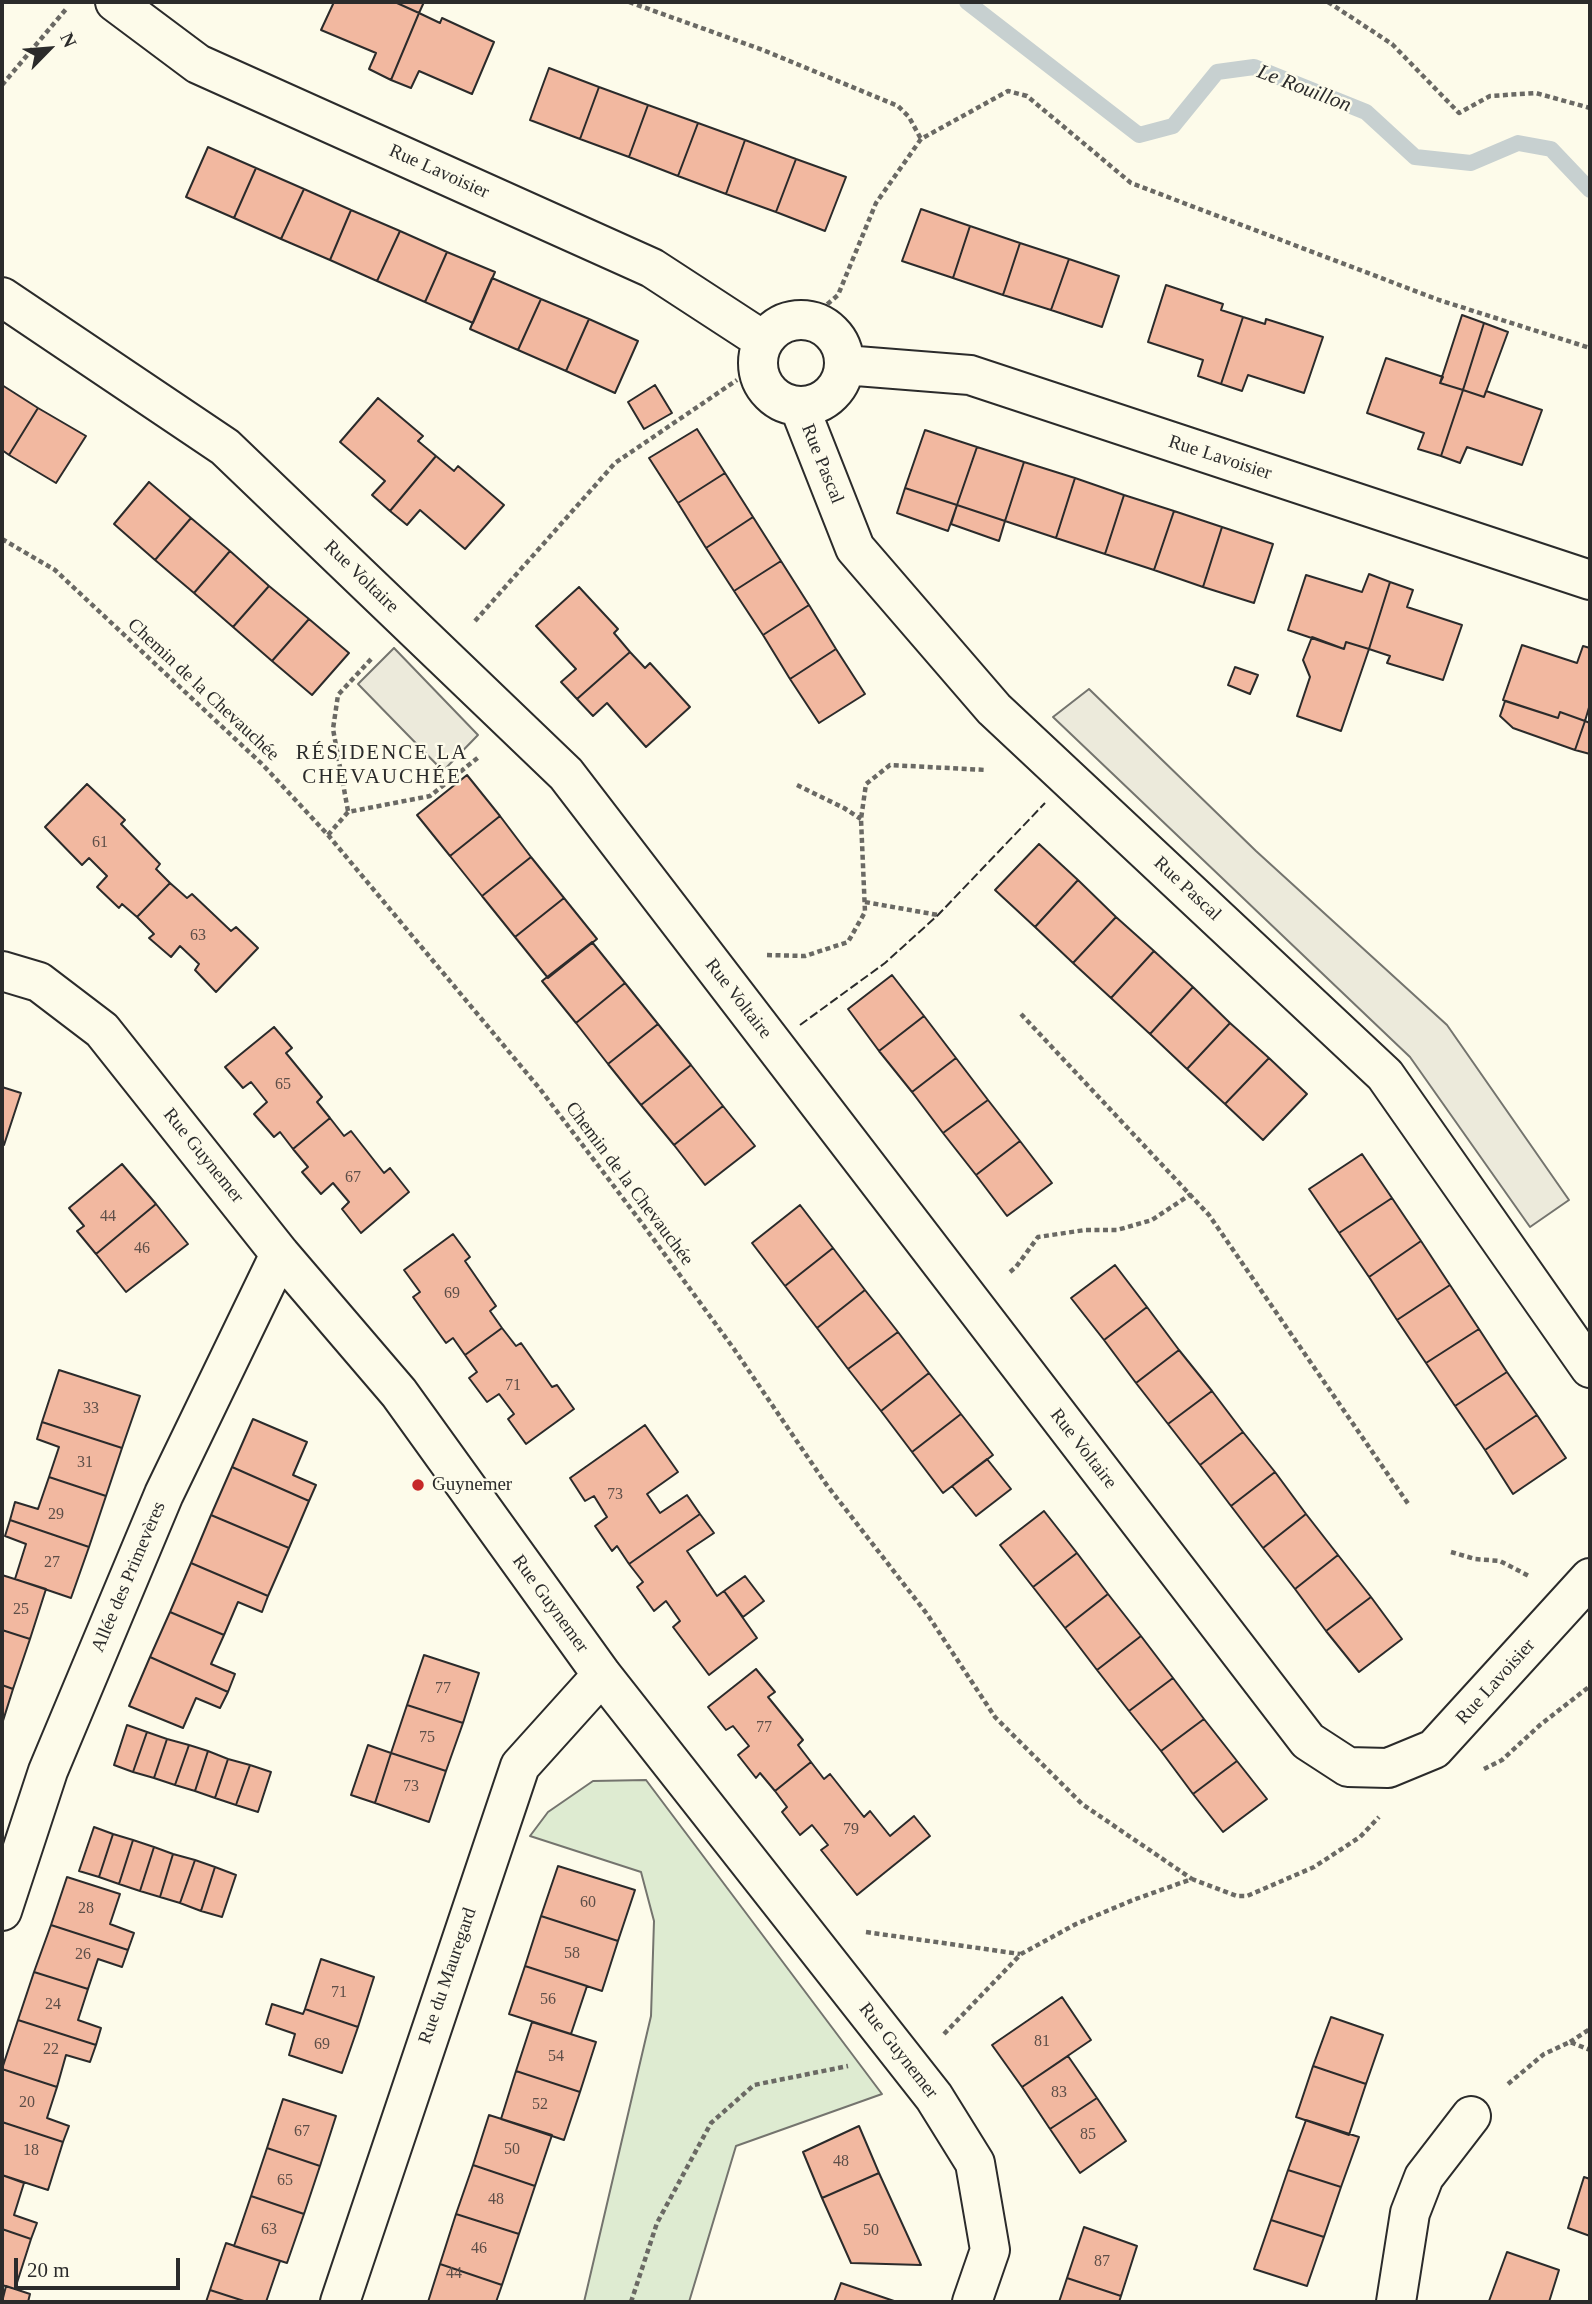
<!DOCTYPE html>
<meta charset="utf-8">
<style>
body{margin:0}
#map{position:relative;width:1592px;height:2304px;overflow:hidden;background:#fdfbea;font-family:"Times New Roman",serif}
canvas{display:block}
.frame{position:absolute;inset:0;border:4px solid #2b2b2b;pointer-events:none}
.north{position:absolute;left:14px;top:14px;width:70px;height:70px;-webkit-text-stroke:5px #fdfbea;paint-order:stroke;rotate:65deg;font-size:19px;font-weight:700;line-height:28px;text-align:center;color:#2b2b2b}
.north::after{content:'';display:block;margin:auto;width:24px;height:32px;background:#2b2b2b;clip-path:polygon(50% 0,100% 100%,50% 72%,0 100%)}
.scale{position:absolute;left:14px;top:2258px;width:166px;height:32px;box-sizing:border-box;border:4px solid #2b2b2b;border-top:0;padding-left:9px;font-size:21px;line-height:24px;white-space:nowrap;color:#2b2b2b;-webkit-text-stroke:5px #fdfbea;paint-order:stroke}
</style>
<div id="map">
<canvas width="1592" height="2304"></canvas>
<div class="frame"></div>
<div class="north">N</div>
<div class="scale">20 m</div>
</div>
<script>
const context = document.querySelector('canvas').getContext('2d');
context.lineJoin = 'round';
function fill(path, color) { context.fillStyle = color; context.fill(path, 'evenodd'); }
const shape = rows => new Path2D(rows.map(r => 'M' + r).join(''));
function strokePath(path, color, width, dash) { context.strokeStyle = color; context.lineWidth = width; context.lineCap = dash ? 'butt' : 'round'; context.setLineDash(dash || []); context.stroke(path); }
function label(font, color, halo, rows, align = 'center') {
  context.font = font + ' "Times New Roman",serif'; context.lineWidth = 5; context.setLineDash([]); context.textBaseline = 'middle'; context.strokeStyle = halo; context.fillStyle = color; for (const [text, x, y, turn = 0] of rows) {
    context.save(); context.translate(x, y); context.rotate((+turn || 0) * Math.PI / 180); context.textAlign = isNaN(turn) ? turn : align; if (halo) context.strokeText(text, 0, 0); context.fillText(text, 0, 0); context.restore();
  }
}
const green = shape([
 [646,1780,882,2094,736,2146,689,2302,584,2302,651,2016,654,1921,641,1872,530,1836,548,1812,593,1781,646,1780]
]);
fill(green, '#deebd1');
strokePath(green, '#74746e', 2);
const parking = shape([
 [394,648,478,735,443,771,358,684,394,648],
 [1089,689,1256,851,1447,1025,1569,1200,1530,1227,1410,1057,1053,717,1089,689]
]);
fill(parking, '#eceadb');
strokePath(parking, '#74746e', 2);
strokePath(shape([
 [967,2,1139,135,1173,126,1217,72,1254,67,1366,112,1415,157,1471,163,1518,143,1551,149,1590,190]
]), '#c7d0d0', 16);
const building = shape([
 [334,2,398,2,397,3,419,13,391,80,369,69,376,53,321,30,334,2],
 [398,2,424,2,419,13,397,3,398,2],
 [419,13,440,23,442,18,494,42,472,94,419,71,411,88,391,80,419,13],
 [549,68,599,87,580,139,530,120,549,68],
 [599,87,648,105,629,157,580,139,599,87],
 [648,105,698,123,678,176,629,157,648,105],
 [698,123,745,140,726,194,678,176,698,123],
 [745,140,796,159,776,212,726,194,745,140],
 [208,147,256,168,234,218,186,197,208,147],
 [796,159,846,177,825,231,776,212,796,159],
 [256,168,304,189,281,239,234,218,256,168],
 [304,189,351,210,330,260,281,239,304,189],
 [921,209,970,226,953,278,902,261,921,209],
 [351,210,400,231,377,281,330,260,351,210],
 [970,226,1020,243,1003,295,953,278,970,226],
 [400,231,447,252,425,302,377,281,400,231],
 [1020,243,1069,259,1051,310,1003,295,1020,243],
 [447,252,495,272,473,323,425,302,447,252],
 [1069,259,1119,276,1102,327,1051,310,1069,259],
 [492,278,541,299,518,350,470,329,492,278],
 [1166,285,1223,304,1221,310,1243,317,1221,384,1198,376,1203,360,1148,342,1166,285],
 [541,299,589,319,566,371,518,350,541,299],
 [1462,315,1484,323,1463,390,1440,383,1462,315],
 [1243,317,1265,324,1266,319,1323,337,1304,393,1248,375,1242,391,1221,384,1243,317],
 [589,319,638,341,615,393,566,371,589,319],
 [1484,323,1508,332,1484,397,1463,390,1484,323],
 [1386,358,1443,377,1440,383,1463,390,1441,456,1418,449,1424,433,1367,413,1386,358],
 [2,385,38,408,9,455,2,450,2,385],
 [655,385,672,413,644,429,628,402,655,385],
 [1463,390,1484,397,1486,391,1542,410,1522,465,1467,447,1460,463,1441,456,1463,390],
 [378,398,423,436,418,441,436,456,390,511,372,495,385,481,340,442,378,398],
 [38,408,86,436,56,483,9,455,38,408],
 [697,429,725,473,678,503,649,458,697,429],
 [925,430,977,447,957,505,905,488,925,430],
 [977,447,1024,462,1005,521,957,505,977,447],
 [436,456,454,471,458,466,504,505,465,549,420,510,407,525,390,511,436,456],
 [1024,462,1075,478,1056,538,1005,521,1024,462],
 [725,473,753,517,706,548,678,503,725,473],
 [1075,478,1124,495,1105,554,1056,538,1075,478],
 [149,482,191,518,155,560,114,524,149,482],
 [905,488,957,505,948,531,897,513,905,488],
 [1124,495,1174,511,1154,570,1105,554,1124,495],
 [957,505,1005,521,999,541,951,524,957,505],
 [1174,511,1222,527,1203,587,1154,570,1174,511],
 [753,517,781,561,734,591,706,548,753,517],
 [191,518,230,551,194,593,155,560,191,518],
 [1222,527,1273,544,1254,603,1203,587,1222,527],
 [230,551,269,586,233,627,194,593,230,551],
 [781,561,809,605,763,635,734,591,781,561],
 [1369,574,1390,582,1369,649,1346,642,1344,649,1288,630,1306,575,1362,592,1369,574],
 [1390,582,1413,590,1407,607,1462,625,1443,680,1387,663,1390,656,1369,649,1390,582],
 [269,586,309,619,272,661,233,627,269,586],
 [579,587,618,629,614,633,630,652,577,699,561,682,576,669,536,626,579,587],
 [809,605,836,649,790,679,763,635,809,605],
 [309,619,349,653,312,695,272,661,309,619],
 [1312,637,1344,649,1346,642,1369,649,1341,731,1297,716,1310,677,1303,660,1312,637],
 [1522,645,1577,663,1583,646,1590,648,1590,704,1585,721,1560,712,1558,718,1503,700,1522,645],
 [836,649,865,694,819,723,790,679,836,649],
 [630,652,645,668,650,663,690,707,646,747,607,703,593,716,577,699,630,652],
 [1235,667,1258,675,1250,694,1228,685,1235,667],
 [1505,701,1558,718,1560,712,1585,721,1575,750,1513,728,1500,716,1505,701],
 [1585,721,1590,723,1590,754,1575,750,1585,721],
 [467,775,500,816,450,856,417,815,467,775],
 [87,784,125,820,121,824,160,864,156,869,170,883,137,917,122,904,119,908,97,887,107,876,89,858,82,865,45,827,87,784],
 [500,816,531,857,482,896,450,856,500,816],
 [1039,844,1078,880,1035,927,995,890,1039,844],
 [531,857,564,898,515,937,482,896,531,857],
 [1078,880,1116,917,1073,963,1035,927,1078,880],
 [170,883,187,898,192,894,231,931,236,927,258,948,216,992,195,970,199,964,180,946,171,957,149,938,154,934,137,917,170,883],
 [564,898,597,939,548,978,515,937,564,898],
 [1116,917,1154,951,1111,998,1073,963,1116,917],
 [592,942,625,983,576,1023,542,981,592,942],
 [1154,951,1193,987,1150,1034,1111,998,1154,951],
 [892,975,924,1016,879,1051,848,1009,892,975],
 [625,983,658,1024,608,1064,576,1023,625,983],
 [1193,987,1230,1023,1187,1069,1150,1034,1193,987],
 [924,1016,956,1058,912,1092,879,1051,924,1016],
 [1230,1023,1269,1058,1225,1104,1187,1069,1230,1023],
 [658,1024,691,1065,641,1105,608,1064,658,1024],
 [274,1027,292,1048,286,1053,322,1097,317,1102,330,1118,293,1149,280,1132,274,1137,254,1114,267,1102,251,1082,243,1088,225,1067,274,1027],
 [956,1058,988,1100,943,1133,912,1092,956,1058],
 [1269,1058,1307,1094,1263,1140,1225,1104,1269,1058],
 [691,1065,723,1106,674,1145,641,1105,691,1065],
 [2,1087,21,1093,4,1145,2,1144,2,1087],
 [988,1100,1020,1141,976,1175,943,1133,988,1100],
 [723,1106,755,1146,705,1185,674,1145,723,1106],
 [330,1118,344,1136,351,1131,384,1173,390,1168,409,1192,361,1233,342,1209,349,1202,333,1183,321,1194,302,1172,308,1167,293,1149,330,1118],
 [1020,1141,1052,1183,1007,1216,976,1175,1020,1141],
 [1362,1154,1392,1198,1339,1233,1309,1189,1362,1154],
 [122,1164,156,1204,96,1254,77,1231,84,1226,69,1208,122,1164],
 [1392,1198,1421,1241,1369,1277,1339,1233,1392,1198],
 [156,1204,188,1244,126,1292,96,1254,156,1204],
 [800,1205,833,1248,785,1286,752,1243,800,1205],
 [453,1234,470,1257,465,1261,496,1306,490,1311,502,1328,465,1355,453,1338,446,1343,413,1297,420,1292,404,1270,453,1234],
 [1421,1241,1450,1285,1397,1320,1369,1277,1421,1241],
 [833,1248,865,1290,817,1328,785,1286,833,1248],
 [1115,1265,1147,1307,1104,1340,1071,1298,1115,1265],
 [1450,1285,1479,1329,1426,1363,1397,1320,1450,1285],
 [865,1290,898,1332,848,1369,817,1328,865,1290],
 [1147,1307,1179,1350,1136,1383,1104,1340,1147,1307],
 [502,1328,516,1346,521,1343,552,1387,557,1385,574,1409,526,1444,508,1419,514,1414,499,1394,487,1402,469,1378,477,1372,465,1355,502,1328],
 [1479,1329,1507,1372,1455,1406,1426,1363,1479,1329],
 [898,1332,929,1373,881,1411,848,1369,898,1332],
 [1179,1350,1212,1391,1168,1424,1136,1383,1179,1350],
 [59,1370,140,1396,122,1448,42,1422,59,1370],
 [1507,1372,1537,1415,1485,1450,1455,1406,1507,1372],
 [929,1373,961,1414,912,1452,881,1411,929,1373],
 [1212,1391,1243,1432,1200,1465,1168,1424,1212,1391],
 [961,1414,993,1455,943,1493,912,1452,961,1414],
 [1537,1415,1566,1458,1513,1494,1485,1450,1537,1415],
 [253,1419,307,1442,293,1475,316,1485,309,1501,232,1467,253,1419],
 [42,1422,122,1448,106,1496,49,1477,59,1447,37,1439,42,1422],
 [645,1425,678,1472,647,1494,660,1513,687,1495,700,1514,629,1564,617,1546,612,1551,595,1526,607,1517,594,1496,585,1501,570,1478,645,1425],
 [1243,1432,1275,1472,1231,1506,1200,1465,1243,1432],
 [987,1459,1011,1489,976,1516,952,1486,987,1459],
 [232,1467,309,1501,289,1548,211,1515,232,1467],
 [1275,1472,1306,1514,1263,1548,1231,1506,1275,1472],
 [49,1477,106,1496,89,1547,10,1520,15,1502,38,1509,49,1477],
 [1044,1511,1077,1553,1033,1587,1000,1545,1044,1511],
 [700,1514,714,1533,687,1551,717,1596,724,1591,757,1638,709,1675,673,1627,680,1621,666,1601,654,1611,637,1587,643,1582,629,1564,700,1514],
 [1306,1514,1338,1555,1295,1589,1263,1548,1306,1514],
 [211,1515,289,1548,268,1596,191,1563,211,1515],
 [10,1520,89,1547,71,1598,15,1579,26,1544,5,1536,10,1520],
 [1077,1553,1108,1594,1065,1628,1033,1587,1077,1553],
 [1338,1555,1371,1597,1326,1631,1295,1589,1338,1555],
 [191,1563,268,1596,262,1612,238,1602,224,1635,170,1612,191,1563],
 [2,1575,46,1589,30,1639,2,1630,2,1575],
 [745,1576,764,1601,743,1617,724,1591,745,1576],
 [1108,1594,1141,1636,1097,1670,1065,1628,1108,1594],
 [1371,1597,1402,1639,1359,1672,1326,1631,1371,1597],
 [170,1612,224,1635,211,1664,235,1674,228,1692,150,1657,170,1612],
 [2,1630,30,1639,13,1689,2,1685,2,1630],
 [1141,1636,1173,1678,1129,1711,1097,1670,1141,1636],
 [424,1655,479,1673,463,1723,407,1705,424,1655],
 [150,1657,228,1692,220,1708,196,1698,183,1728,129,1706,150,1657],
 [756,1669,775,1692,768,1697,803,1740,798,1745,811,1762,775,1791,760,1773,756,1778,738,1755,749,1746,733,1726,726,1730,708,1707,756,1669],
 [1173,1678,1204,1719,1161,1751,1129,1711,1173,1678],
 [2,1685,13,1689,2,1724,2,1685],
 [407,1705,463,1723,446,1771,391,1753,407,1705],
 [1204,1719,1237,1761,1193,1794,1161,1751,1204,1719],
 [127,1725,147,1732,133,1772,114,1765,127,1725],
 [147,1732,167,1739,154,1778,133,1772,147,1732],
 [167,1739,189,1745,175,1785,154,1778,167,1739],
 [189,1745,208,1751,195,1791,175,1785,189,1745],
 [368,1745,391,1753,375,1803,351,1795,368,1745],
 [208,1751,228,1759,215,1798,195,1791,208,1751],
 [391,1753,446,1771,429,1822,375,1803,391,1753],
 [228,1759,250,1765,236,1805,215,1798,228,1759],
 [1237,1761,1267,1799,1223,1832,1193,1794,1237,1761],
 [811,1762,824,1779,830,1774,864,1817,870,1811,890,1836,914,1816,930,1836,857,1895,821,1850,828,1845,812,1825,800,1835,782,1812,787,1807,775,1791,811,1762],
 [250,1765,271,1772,258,1812,236,1805,250,1765],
 [94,1827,113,1834,99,1877,79,1871,94,1827],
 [113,1834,133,1840,119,1884,99,1877,113,1834],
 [133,1840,154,1847,140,1891,119,1884,133,1840],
 [154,1847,173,1854,160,1897,140,1891,154,1847],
 [173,1854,195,1860,180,1903,160,1897,173,1854],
 [195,1860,215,1867,201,1911,180,1903,195,1860],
 [558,1866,635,1890,618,1941,541,1916,558,1866],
 [215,1867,236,1875,222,1917,201,1911,215,1867],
 [67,1877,120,1894,110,1924,134,1933,128,1950,51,1925,67,1877],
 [541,1916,618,1941,602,1991,525,1966,541,1916],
 [51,1925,128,1950,122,1967,98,1959,88,1989,34,1972,51,1925],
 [321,1959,374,1977,358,2027,305,2009,321,1959],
 [525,1966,587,1986,571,2034,509,2014,525,1966],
 [34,1972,88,1989,78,2020,101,2028,96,2045,18,2020,34,1972],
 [1062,1997,1091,2040,1022,2087,992,2045,1062,1997],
 [272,2004,303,2014,305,2009,358,2027,342,2073,289,2055,295,2034,266,2024,272,2004],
 [1331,2017,1383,2035,1366,2084,1313,2066,1331,2017],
 [18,2020,96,2045,90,2062,66,2055,57,2087,2,2069,18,2020],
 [532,2022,596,2042,580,2092,516,2071,532,2022],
 [1068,2056,1097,2098,1050,2129,1022,2087,1068,2056],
 [1313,2066,1366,2084,1349,2135,1296,2117,1313,2066],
 [2,2069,57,2087,47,2118,69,2126,63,2142,2,2122,2,2069],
 [516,2071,580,2092,564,2140,501,2119,516,2071],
 [1097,2098,1126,2141,1080,2173,1050,2129,1097,2098],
 [283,2099,336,2116,320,2166,267,2148,283,2099],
 [489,2115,552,2135,535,2186,473,2165,489,2115],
 [1306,2120,1359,2137,1341,2187,1288,2170,1306,2120],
 [2,2122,63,2142,48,2190,2,2175,2,2122],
 [859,2126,879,2173,822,2198,803,2152,859,2126],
 [267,2148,320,2166,304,2214,251,2196,267,2148],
 [473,2165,535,2186,519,2234,456,2214,473,2165],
 [1288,2170,1341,2187,1324,2237,1271,2220,1288,2170],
 [879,2173,921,2265,851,2263,822,2198,879,2173],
 [2,2175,24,2183,14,2215,37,2223,31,2239,2,2229,2,2175],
 [1584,2177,1590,2179,1590,2236,1568,2228,1584,2177],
 [251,2196,304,2214,287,2263,234,2246,251,2196],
 [456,2214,519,2234,502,2285,440,2264,456,2214],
 [1271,2220,1324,2237,1307,2286,1254,2269,1271,2220],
 [1084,2227,1137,2246,1121,2296,1067,2278,1084,2227],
 [2,2229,31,2239,15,2289,2,2285,2,2229],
 [226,2243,280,2261,266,2302,247,2302,210,2290,226,2243],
 [1507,2252,1559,2270,1549,2302,1489,2301,1507,2252],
 [440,2264,502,2285,496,2302,428,2302,440,2264],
 [1067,2278,1121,2296,1119,2302,1059,2302,1067,2278],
 [841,2283,897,2302,834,2302,841,2283],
 [6,2286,30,2294,28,2302,2,2302,6,2286],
 [210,2290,247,2302,206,2302,210,2290]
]);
fill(building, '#f2b8a0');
strokePath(building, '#2b2b2b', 2);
const minor = shape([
 [115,2,198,64,652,268,764,341],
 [2,297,225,447,566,774,1308,1741,1348,1767,1388,1768,1434,1749,1590,1578],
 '758 363a43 43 0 1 1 86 0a43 43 0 1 1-86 0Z',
 [844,365,970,375,1590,580],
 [799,406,855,548,994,709,1385,1075,1590,1368],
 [2,971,39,982,102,1030,280,1254,399,1393,602,1675,934,2097,975,2163,990,2250,972,2302],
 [2,1911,48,1771,164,1494,280,1254],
 [340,2302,520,1766,602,1675],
 [1396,2302,1410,2213,1424,2177,1471,2116]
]);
strokePath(minor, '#2b2b2b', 42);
strokePath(shape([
 [629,2,763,50,898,106,909,117,921,139],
 [1328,2,1392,44,1459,113,1490,96,1536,93,1590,108],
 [2,85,67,8],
 [808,321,838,295,876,203,921,139,1008,91,1027,96,1131,183,1439,300,1590,348],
 [2,539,55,570,263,765,328,835,540,1089,638,1218,734,1349,826,1484,927,1614,995,1717,1082,1804,1192,1879],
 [475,621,615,463,737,380],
 [797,785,844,808,861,819],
 [348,811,333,729,338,695,373,657],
 [328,835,348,812,430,796,480,756],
 [865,902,938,915],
 [767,955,805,956,848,942,865,912,861,819,866,784,890,765,986,770],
 [1021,1014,1209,1215,1409,1505],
 [1010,1272,1016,1267,1038,1237,1085,1230,1117,1230,1152,1220,1191,1194],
 [1451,1552,1475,1559,1500,1561,1529,1576],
 [1484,1769,1502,1760,1540,1725,1590,1686],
 [866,1932,1020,1954],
 [944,2034,1021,1954,1076,1924,1133,1900,1192,1879,1237,1896,1247,1896,1314,1867,1360,1837,1379,1817],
 [1570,2042,1590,2029],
 [1508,2084,1544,2054,1570,2042,1590,2050],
 [631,2302,657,2223,711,2123,754,2085,848,2066]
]), '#6a6964', 4.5, [5, 3.5]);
strokePath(minor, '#fdfbea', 38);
strokePath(shape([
 [800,1025,885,963,938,915,1045,803]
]), '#2b2b2b', 2, [9, 3.5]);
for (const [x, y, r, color] of [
 [418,1485,7,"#c62828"]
]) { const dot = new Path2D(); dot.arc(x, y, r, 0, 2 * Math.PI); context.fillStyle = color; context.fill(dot); strokePath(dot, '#fdfbea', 2.5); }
label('16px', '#5d4e48', null, [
 ["61",100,843],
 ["63",198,936],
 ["65",283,1085],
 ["67",353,1178],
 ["44",108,1217],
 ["46",142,1249],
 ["69",452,1294],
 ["71",513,1386],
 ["33",91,1409],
 ["31",85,1463],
 ["73",615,1495],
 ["29",56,1515],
 ["27",52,1563],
 ["25",21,1610],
 ["77",443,1689],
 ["77",764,1728],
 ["75",427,1738],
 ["73",411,1787],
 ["79",851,1830],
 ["60",588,1903],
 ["28",86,1909],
 ["58",572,1954],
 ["26",83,1955],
 ["71",339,1993],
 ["56",548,2000],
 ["24",53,2005],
 ["81",1042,2042],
 ["69",322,2045],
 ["22",51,2050],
 ["54",556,2057],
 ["83",1059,2093],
 ["20",27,2103],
 ["52",540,2105],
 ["67",302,2132],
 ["85",1088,2135],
 ["50",512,2150],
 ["18",31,2151],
 ["48",841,2162],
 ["65",285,2181],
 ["48",496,2200],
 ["63",269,2230],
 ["50",871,2231],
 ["46",479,2249],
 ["87",1102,2262],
 ["44",454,2274]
]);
label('19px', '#2b2b2b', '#fdfbea', [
 ["Rue Lavoisier",439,172,24],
 ["Rue Lavoisier",1220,458,18],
 ["Rue Pascal",822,464,68],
 ["Rue Voltaire",361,577,44],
 ["Chemin de la Chevauchée",203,690,43],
 ["Rue Pascal",1187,889,43],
 ["Rue Voltaire",738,999,52],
 ["Rue Guynemer",203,1156,51],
 ["Chemin de la Chevauchée",629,1184,53],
 ["Rue Voltaire",1083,1449,52],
 ["Allée des Primevères",129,1577,-67],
 ["Rue Guynemer",550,1604,54],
 ["Rue Lavoisier",1496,1682,-48],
 ["Rue du Mauregard",448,1976,-71],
 ["Rue Guynemer",898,2051,52]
]);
label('19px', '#2b2b2b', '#fdfbea', [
 ["Guynemer",432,1485]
], 'left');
label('italic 21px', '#2b2b2b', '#fdfbea', [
 ["Le Rouillon",1304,89,21]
]);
context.letterSpacing = '2px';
label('21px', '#2b2b2b', '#fdfbea', [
 ["RÉSIDENCE LA",382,753],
 ["CHEVAUCHÉE",382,777]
]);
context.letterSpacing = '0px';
</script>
